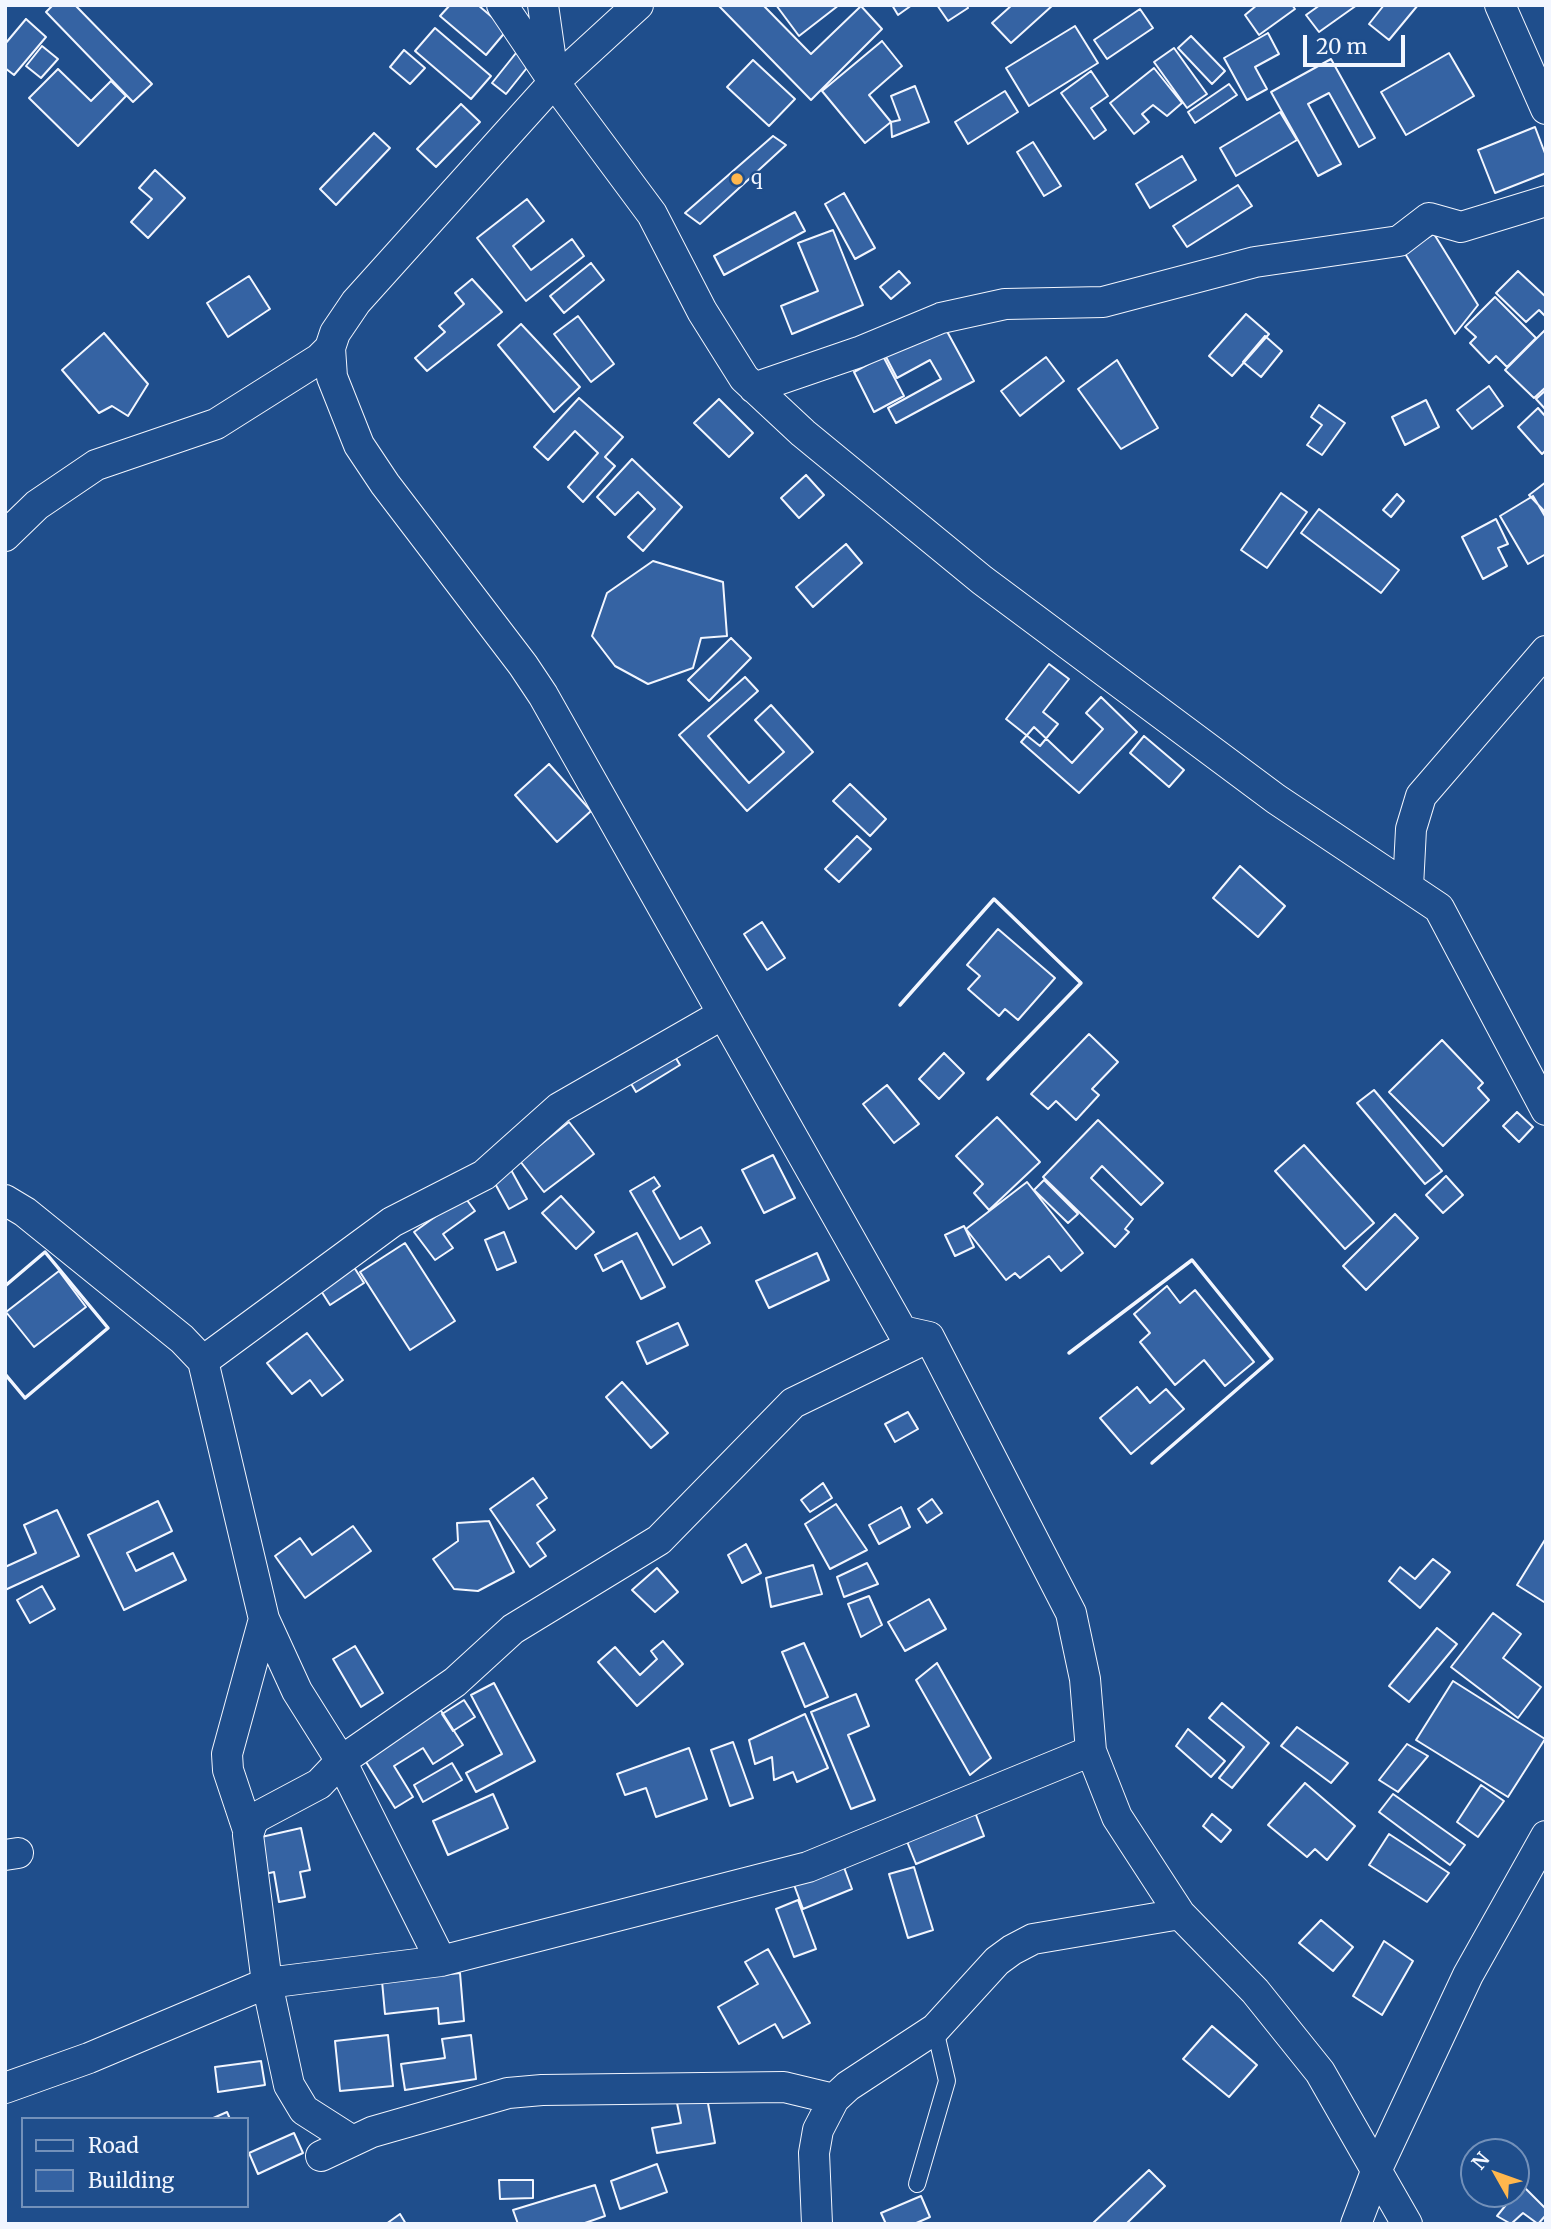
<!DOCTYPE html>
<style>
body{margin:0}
#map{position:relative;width:1551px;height:2229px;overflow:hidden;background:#1f4e8c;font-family:Merriweather,serif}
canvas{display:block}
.frame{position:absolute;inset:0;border:7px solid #f2f6ff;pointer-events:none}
.legend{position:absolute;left:21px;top:2117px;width:228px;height:91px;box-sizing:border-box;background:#1f4e8c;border:2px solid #7391ba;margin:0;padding:9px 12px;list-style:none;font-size:21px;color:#f2f6ff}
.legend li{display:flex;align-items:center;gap:14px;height:35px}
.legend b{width:35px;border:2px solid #7391ba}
.north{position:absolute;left:1460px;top:2138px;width:70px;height:70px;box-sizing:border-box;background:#1f4e8c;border:2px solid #7391ba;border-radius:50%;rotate:310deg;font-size:19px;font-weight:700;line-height:28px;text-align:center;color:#f2f6ff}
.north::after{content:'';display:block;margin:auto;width:24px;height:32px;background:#ffb74d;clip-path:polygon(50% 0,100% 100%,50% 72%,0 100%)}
.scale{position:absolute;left:1303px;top:35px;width:102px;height:32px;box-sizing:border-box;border:4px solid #f2f6ff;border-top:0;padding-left:9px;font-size:21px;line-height:24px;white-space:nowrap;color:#f2f6ff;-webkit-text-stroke:5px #1f4e8c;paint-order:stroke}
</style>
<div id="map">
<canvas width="1551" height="2229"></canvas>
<div class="frame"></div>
<ul class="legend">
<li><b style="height:9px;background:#1f4e8c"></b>Road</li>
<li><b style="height:19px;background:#3563a3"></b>Building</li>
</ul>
<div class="north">N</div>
<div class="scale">20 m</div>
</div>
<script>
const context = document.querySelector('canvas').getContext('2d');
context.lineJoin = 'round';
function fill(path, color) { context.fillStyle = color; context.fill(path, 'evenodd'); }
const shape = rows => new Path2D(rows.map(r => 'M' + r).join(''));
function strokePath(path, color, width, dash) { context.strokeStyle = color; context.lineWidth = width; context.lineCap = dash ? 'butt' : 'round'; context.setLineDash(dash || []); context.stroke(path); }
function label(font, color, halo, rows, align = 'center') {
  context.font = font + ' Merriweather,serif'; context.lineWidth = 5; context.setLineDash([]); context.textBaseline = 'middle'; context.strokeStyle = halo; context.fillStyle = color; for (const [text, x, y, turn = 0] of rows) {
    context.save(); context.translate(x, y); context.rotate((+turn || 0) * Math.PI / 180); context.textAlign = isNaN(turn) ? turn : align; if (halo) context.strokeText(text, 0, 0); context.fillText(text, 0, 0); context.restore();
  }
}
const building = shape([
 [53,5,75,5,152,84,133,102,46,12,53,5],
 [450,5,478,5,507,30,486,55,440,16,450,5],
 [718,5,763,5,811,54,861,6,882,29,811,100,718,5],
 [776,5,839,5,799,36,776,5],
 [892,5,912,5,898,15,892,5],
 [937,5,967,5,968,8,948,21,937,5],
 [1012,5,1053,5,1011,43,992,23,1012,5],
 [1257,5,1292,5,1295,9,1259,35,1245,15,1257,5],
 [1320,5,1357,5,1319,32,1306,15,1320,5],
 [1384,5,1418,5,1389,40,1369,24,1384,5],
 [1140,9,1153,28,1107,59,1094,40,1140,9],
 [26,19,46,37,14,75,5,68,5,44,26,19],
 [1075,26,1098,63,1029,106,1006,68,1075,26],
 [435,28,491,76,471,99,415,51,435,28],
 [1268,33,1279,54,1255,67,1267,89,1247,100,1224,58,1268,33],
 [1191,36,1225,71,1212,84,1178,48,1191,36],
 [882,41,902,66,869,95,891,122,865,143,822,91,882,41],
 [42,46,58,59,41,78,26,66,42,46],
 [520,48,534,59,506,94,492,83,520,48],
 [1174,48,1207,94,1187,108,1154,62,1174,48],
 [404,50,425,68,410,84,390,67,404,50],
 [1449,53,1474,96,1406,135,1381,92,1449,53],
 [1331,59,1375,138,1359,147,1329,93,1308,104,1341,164,1318,176,1271,92,1331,59],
 [753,60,795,99,769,126,727,87,753,60],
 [1154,68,1182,103,1167,116,1153,105,1142,114,1149,122,1134,134,1110,103,1154,68],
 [58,69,91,101,111,81,126,96,78,146,29,98,58,69],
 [1091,71,1108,96,1091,108,1106,130,1094,139,1061,93,1091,71],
 [1229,84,1237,95,1195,123,1188,112,1229,84],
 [915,86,929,122,892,137,891,122,900,120,891,96,915,86],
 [1005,91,1018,112,968,144,955,122,1005,91],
 [461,104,480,122,436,167,417,149,461,104],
 [1280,112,1297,140,1236,176,1220,148,1280,112],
 [1535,127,1546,156,1546,173,1495,193,1478,150,1535,127],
 [374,133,390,148,336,205,320,189,374,133],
 [773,136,786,145,700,224,685,213,773,136],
 [1033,142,1061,186,1044,196,1017,152,1033,142],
 [1182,156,1196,180,1150,208,1136,184,1182,156],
 [155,170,185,198,148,238,131,222,152,199,139,188,155,170],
 [1238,185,1252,206,1187,247,1173,226,1238,185],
 [844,193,875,248,855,259,825,204,844,193],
 [527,199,544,221,513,246,531,270,572,239,584,256,526,301,477,238,527,199],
 [795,212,805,231,724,275,714,256,795,212],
 [833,230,863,305,792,334,781,306,818,291,798,243,833,230],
 [1434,234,1478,305,1455,334,1404,252,1434,234],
 [591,263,604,280,564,313,550,296,591,263],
 [899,271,910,283,891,299,880,287,899,271],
 [1518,271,1546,297,1546,317,1539,310,1526,322,1496,293,1518,271],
 [249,276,270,309,228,337,207,303,249,276],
 [472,279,502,312,427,371,415,358,445,332,439,326,464,304,455,293,472,279],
 [1495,297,1536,338,1507,367,1496,356,1489,363,1470,343,1476,337,1465,327,1495,297],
 [1246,314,1269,334,1232,376,1209,356,1246,314],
 [578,316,614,364,591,382,554,334,578,316],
 [521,324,580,387,554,412,498,345,521,324],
 [943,324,974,381,896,423,888,408,941,379,930,360,897,378,885,355,943,324],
 [1545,330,1546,387,1534,398,1505,370,1545,330],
 [104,333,148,384,128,416,112,406,99,413,62,370,104,333],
 [1265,336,1282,351,1261,377,1243,362,1265,336],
 [883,356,904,396,874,412,854,372,883,356],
 [1046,357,1064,381,1020,416,1001,391,1046,357],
 [1117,360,1158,428,1121,449,1078,389,1117,360],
 [1489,386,1503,406,1472,429,1457,410,1489,386],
 [1546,390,1546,410,1536,399,1546,390],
 [579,398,623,437,605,457,615,466,583,502,568,487,598,453,575,431,548,460,534,447,579,398],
 [719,399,753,433,729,457,694,423,719,399],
 [1426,400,1439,427,1405,445,1392,417,1426,400],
 [1319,405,1345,423,1322,455,1307,445,1322,425,1311,417,1319,405],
 [1538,408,1546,417,1546,450,1542,454,1518,427,1538,408],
 [632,459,682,507,643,551,628,537,655,509,638,492,615,515,597,497,632,459],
 [806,475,824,495,799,518,781,498,806,475],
 [1546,482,1546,513,1529,495,1546,482],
 [1281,493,1307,512,1267,568,1241,550,1281,493],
 [1397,494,1404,501,1391,517,1383,510,1397,494],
 [1533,496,1546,518,1546,554,1528,564,1500,516,1533,496],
 [1319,509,1399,570,1381,593,1301,533,1319,509],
 [1496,519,1508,544,1498,548,1507,566,1483,579,1462,537,1496,519],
 [846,544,862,563,813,607,796,587,846,544],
 [653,561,723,582,727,636,701,638,693,668,648,684,615,666,592,636,607,593,653,561],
 [731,638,751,658,709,701,688,680,731,638],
 [1049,664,1069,679,1043,712,1058,724,1040,746,1006,719,1049,664],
 [745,677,758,691,708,736,749,783,784,752,755,720,771,705,813,752,747,811,679,735,745,677],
 [1101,697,1137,732,1079,793,1021,742,1034,727,1072,763,1103,729,1086,713,1101,697],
 [1144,736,1184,770,1169,787,1130,753,1144,736],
 [549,764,591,811,557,842,515,795,549,764],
 [850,784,886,819,870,836,833,801,850,784],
 [857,836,871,849,839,882,825,869,857,836],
 [1240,866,1285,906,1258,937,1213,898,1240,866],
 [762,922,785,958,767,970,744,934,762,922],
 [998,929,1055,978,1018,1020,1005,1009,999,1016,968,989,980,976,967,965,998,929],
 [1089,1034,1118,1062,1092,1089,1099,1095,1076,1120,1056,1101,1048,1109,1031,1094,1089,1034],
 [1442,1040,1483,1083,1478,1088,1489,1100,1443,1146,1389,1092,1442,1040],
 [670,1048,680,1065,636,1092,626,1075,670,1048],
 [944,1053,964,1073,939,1099,919,1079,944,1053],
 [887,1085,919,1124,894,1143,863,1104,887,1085],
 [1374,1090,1442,1171,1425,1184,1357,1103,1374,1090],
 [1517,1112,1533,1127,1519,1142,1503,1126,1517,1112],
 [997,1117,1040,1162,989,1210,974,1193,983,1184,956,1156,997,1117],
 [1098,1120,1163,1183,1141,1205,1102,1166,1091,1178,1133,1219,1125,1229,1129,1232,1115,1247,1043,1177,1098,1120],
 [569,1122,594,1154,544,1192,520,1161,569,1122],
 [1304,1145,1374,1223,1345,1249,1275,1171,1304,1145],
 [773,1155,795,1198,764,1213,742,1170,773,1155],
 [510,1168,527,1199,509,1209,492,1178,510,1168],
 [1446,1176,1463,1195,1443,1213,1426,1195,1446,1176],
 [654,1177,660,1186,653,1191,680,1239,701,1227,710,1243,673,1265,630,1191,654,1177],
 [1044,1180,1078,1214,1068,1223,1034,1190,1044,1180],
 [1027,1182,1083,1253,1061,1271,1049,1256,1020,1278,1015,1273,1006,1280,966,1229,1027,1182],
 [464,1196,475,1211,443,1234,453,1248,435,1260,414,1232,464,1196],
 [561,1196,594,1232,576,1249,542,1213,561,1196],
 [1395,1214,1418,1238,1366,1290,1343,1266,1395,1214],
 [964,1226,974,1247,955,1256,945,1235,964,1226],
 [504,1232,516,1262,497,1270,485,1240,504,1232],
 [637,1233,665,1287,641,1299,622,1261,603,1271,595,1255,637,1233],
 [405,1243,455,1321,410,1350,360,1272,405,1243],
 [817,1253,829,1280,769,1308,756,1281,817,1253],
 [352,1264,364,1283,330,1305,318,1286,352,1264],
 [59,1271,86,1307,34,1347,6,1312,59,1271],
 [1167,1286,1180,1303,1195,1290,1254,1362,1225,1386,1204,1360,1175,1385,1140,1342,1150,1333,1134,1314,1167,1286],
 [678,1323,688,1345,647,1364,637,1342,678,1323],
 [307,1333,343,1380,322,1396,310,1380,292,1394,267,1363,307,1333],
 [622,1382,668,1433,651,1448,606,1397,622,1382],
 [1137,1387,1150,1403,1166,1389,1184,1409,1131,1454,1100,1418,1137,1387],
 [908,1412,918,1429,895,1442,885,1424,908,1412],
 [533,1478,547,1498,537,1505,555,1530,537,1543,546,1556,530,1567,490,1509,533,1478],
 [823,1483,832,1498,810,1512,801,1500,823,1483],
 [932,1499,942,1513,927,1523,918,1509,932,1499],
 [158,1501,172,1531,127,1553,136,1571,173,1553,186,1580,124,1610,88,1535,158,1501],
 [836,1504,867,1550,830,1569,805,1524,836,1504],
 [901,1507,910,1527,879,1544,869,1525,901,1507],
 [57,1510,79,1556,5,1590,5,1567,36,1553,24,1525,57,1510],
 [489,1521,514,1572,478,1591,454,1589,433,1559,458,1541,457,1523,489,1521],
 [353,1526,371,1551,305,1598,275,1556,300,1538,312,1555,353,1526],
 [1546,1538,1546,1599,1544,1602,1517,1585,1546,1538],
 [746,1544,761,1573,742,1583,728,1555,746,1544],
 [1433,1559,1450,1572,1420,1608,1389,1581,1400,1567,1415,1579,1433,1559],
 [867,1563,878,1584,844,1597,837,1577,867,1563],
 [813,1565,822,1594,771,1607,766,1578,813,1565],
 [657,1568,678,1592,655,1612,632,1590,657,1568],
 [42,1586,55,1609,30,1623,17,1600,42,1586],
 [869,1596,882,1625,861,1637,848,1604,869,1596],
 [929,1599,946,1629,905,1651,888,1622,929,1599],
 [1493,1613,1521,1634,1503,1658,1541,1687,1518,1718,1451,1667,1493,1613],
 [1437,1628,1457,1644,1409,1702,1389,1686,1437,1628],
 [663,1641,683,1664,637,1706,598,1662,615,1647,640,1675,657,1659,651,1651,663,1641],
 [804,1643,828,1697,805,1707,782,1652,804,1643],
 [355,1646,383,1693,361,1707,333,1659,355,1646],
 [937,1663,991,1758,970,1775,916,1680,937,1663],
 [1453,1681,1545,1739,1508,1797,1416,1740,1453,1681],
 [494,1683,535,1761,476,1792,466,1773,502,1754,471,1695,494,1683],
 [856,1694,869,1726,848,1735,875,1800,851,1809,811,1712,856,1694],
 [464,1700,475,1717,453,1731,442,1714,464,1700],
 [1222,1703,1269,1743,1232,1788,1219,1778,1244,1747,1209,1718,1222,1703],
 [438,1706,463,1745,433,1764,423,1748,394,1766,413,1797,395,1808,361,1754,438,1706],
 [805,1714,828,1768,797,1782,793,1772,774,1780,772,1757,755,1764,749,1740,805,1714],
 [1297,1727,1348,1763,1331,1783,1281,1746,1297,1727],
 [1188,1729,1225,1761,1211,1777,1176,1746,1188,1729],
 [733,1742,753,1798,730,1806,711,1750,733,1742],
 [1407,1744,1428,1756,1398,1792,1379,1780,1407,1744],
 [689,1748,707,1799,656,1817,646,1788,625,1795,617,1774,689,1748],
 [452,1763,462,1780,423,1802,414,1785,452,1763],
 [1305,1783,1355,1826,1327,1860,1315,1849,1307,1857,1268,1825,1305,1783],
 [1481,1785,1504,1801,1478,1837,1457,1822,1481,1785],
 [493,1794,508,1828,448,1855,433,1821,493,1794],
 [1393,1794,1465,1845,1450,1865,1379,1812,1393,1794],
 [973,1807,984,1836,916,1864,904,1834,973,1807],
 [1212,1814,1231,1830,1221,1842,1203,1826,1212,1814],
 [301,1828,310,1870,300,1872,305,1897,279,1902,274,1872,265,1874,257,1838,301,1828],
 [1389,1834,1449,1873,1427,1902,1369,1865,1389,1834],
 [842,1862,852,1889,803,1909,793,1882,842,1862],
 [914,1867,933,1930,908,1938,889,1874,914,1867],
 [798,1900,816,1949,794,1957,776,1909,798,1900],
 [1321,1920,1353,1947,1333,1971,1299,1943,1321,1920],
 [1384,1941,1413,1961,1382,2015,1353,1996,1384,1941],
 [768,1949,810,2023,783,2038,775,2024,739,2044,718,2007,758,1984,745,1962,768,1949],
 [460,1973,464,2021,439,2024,438,2008,385,2014,382,1981,460,1973],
 [1212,2026,1257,2065,1229,2097,1183,2059,1212,2026],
 [388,2035,393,2086,340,2091,335,2041,388,2035],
 [471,2035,476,2079,405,2090,401,2064,445,2058,442,2039,471,2035],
 [261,2061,265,2085,218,2092,215,2067,261,2061],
 [706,2092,715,2143,657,2153,652,2128,681,2123,676,2098,706,2092],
 [227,2112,230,2119,211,2119,227,2112],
 [294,2133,303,2153,258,2174,249,2153,294,2133],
 [657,2164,667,2192,620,2209,611,2181,657,2164],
 [1149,2170,1165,2186,1126,2224,1092,2224,1149,2170],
 [499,2180,533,2180,533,2198,500,2199,499,2180],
 [595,2185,605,2216,582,2224,518,2224,513,2210,595,2185],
 [1522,2185,1546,2209,1546,2215,1538,2224,1523,2213,1511,2224,1497,2216,1522,2185],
 [921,2196,930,2217,914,2224,886,2224,881,2213,921,2196],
 [400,2214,406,2224,386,2224,400,2214]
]);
fill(building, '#3563a3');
strokePath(building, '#f2f6ff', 2);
const service = shape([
 [917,2184,947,2081,935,2029]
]);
const minor = shape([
 [502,5,554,82,652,214,702,311,744,378,803,433,982,580,1276,799,1439,908,1546,1110],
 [543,5,553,75],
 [1500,5,1546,109],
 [330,348,332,377,359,445,385,484,523,665,543,695,902,1331,929,1337,1071,1613,1085,1679,1091,1751,1117,1817,1180,1914,1255,1991,1320,2072,1407,2224],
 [754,388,859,352,941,318,1005,304,1103,302,1255,262,1399,241,1429,218,1461,227,1546,201],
 [5,536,37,505,96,465,216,424,319,359,330,348,335,333,356,302,554,82,638,5],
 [1408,887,1411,829,1421,796,1546,651],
 [5,1200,25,1212,182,1339,203,1361,264,1619,297,1691,341,1761,441,1961],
 [203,1361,392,1222,484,1175,559,1108,723,1014],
 [248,1830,228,1770,227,1754,264,1619],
 [5,1855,18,1853],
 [5,2088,89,2058,267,1983,441,1961,808,1867,1091,1751],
 [351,2140,304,2110,289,2085,267,1983,248,1835,252,1823,257,1817,319,1784,341,1761,455,1682,513,1629,659,1540,793,1403,929,1337],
 [321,2156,372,2132,508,2093,542,2090,784,2087,834,2099],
 [817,2224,814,2153,818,2130,834,2099,848,2086,935,2029,997,1961,1012,1950,1033,1939,1180,1914],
 [1356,2224,1377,2169,1468,1975,1546,1836]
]);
strokePath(service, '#f2f6ff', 18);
strokePath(minor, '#f2f6ff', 32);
strokePath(service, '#1f4e8c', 16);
strokePath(minor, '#1f4e8c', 30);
strokePath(shape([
 [900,1005,994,899,1081,983,988,1079],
 [5,1286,45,1252,108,1328,25,1398,5,1374],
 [1069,1353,1192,1260,1272,1359,1152,1463]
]), '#f2f6ff', 3.5);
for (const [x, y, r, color] of [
 [737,179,7,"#ffb74d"]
]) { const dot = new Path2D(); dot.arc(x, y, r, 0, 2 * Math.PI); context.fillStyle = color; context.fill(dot); strokePath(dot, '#1f4e8c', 2.5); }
label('19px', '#f2f6ff', '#1f4e8c', [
 ["q",751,179]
], 'left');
</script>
